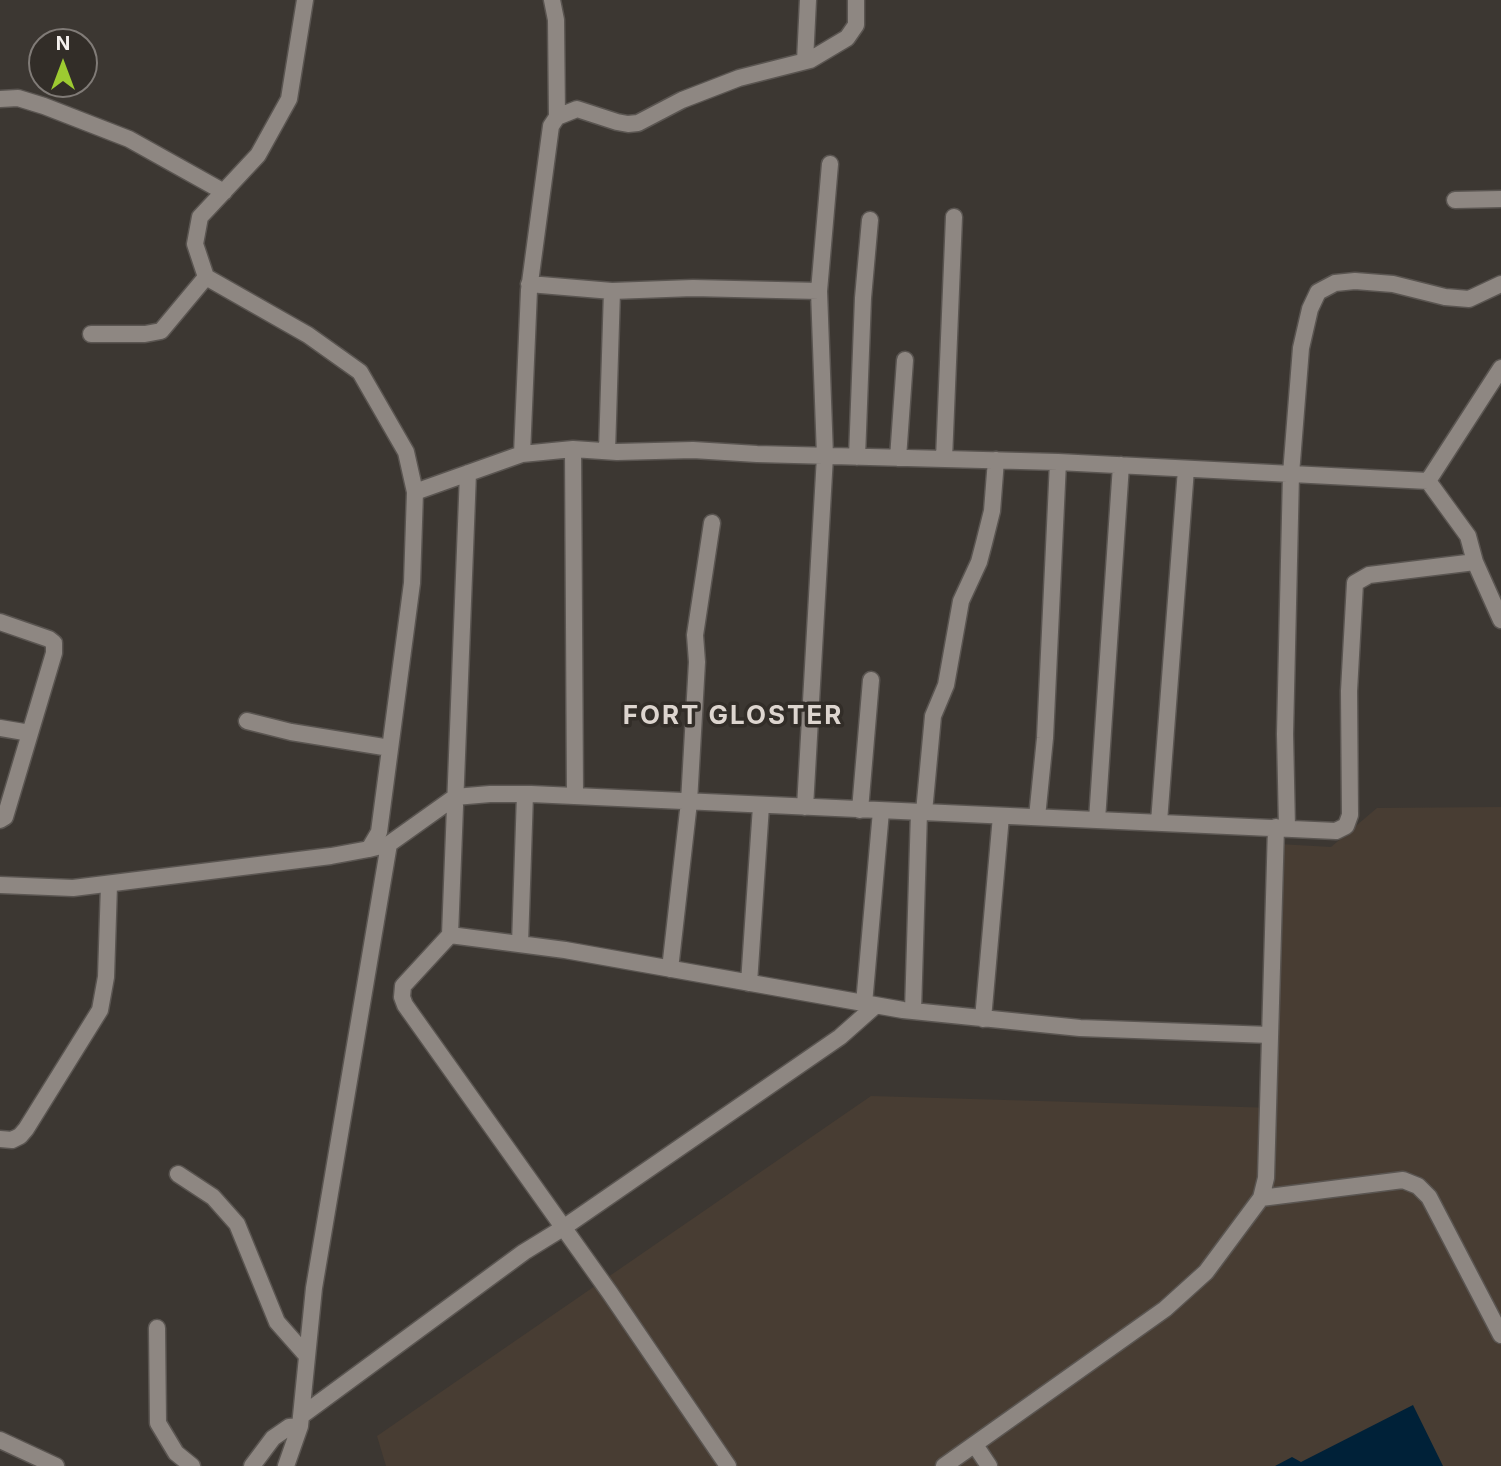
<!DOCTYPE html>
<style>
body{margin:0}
#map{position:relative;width:1501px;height:1466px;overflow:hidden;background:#3c3732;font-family:Inter,sans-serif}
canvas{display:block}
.north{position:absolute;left:28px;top:28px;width:70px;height:70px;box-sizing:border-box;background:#322d28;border:2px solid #807b77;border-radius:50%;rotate:0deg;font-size:19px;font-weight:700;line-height:28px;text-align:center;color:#f5f1ee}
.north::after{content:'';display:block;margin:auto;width:24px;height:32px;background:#9dca31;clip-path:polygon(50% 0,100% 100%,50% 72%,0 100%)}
</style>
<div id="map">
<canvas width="1501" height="1466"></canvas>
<div class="north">N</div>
</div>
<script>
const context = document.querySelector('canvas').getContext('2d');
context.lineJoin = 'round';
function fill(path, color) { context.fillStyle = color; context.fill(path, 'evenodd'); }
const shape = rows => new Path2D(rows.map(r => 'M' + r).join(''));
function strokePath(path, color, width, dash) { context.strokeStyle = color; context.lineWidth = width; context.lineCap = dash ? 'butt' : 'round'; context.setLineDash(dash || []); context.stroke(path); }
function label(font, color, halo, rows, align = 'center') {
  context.font = font + ' Inter,sans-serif'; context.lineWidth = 7; context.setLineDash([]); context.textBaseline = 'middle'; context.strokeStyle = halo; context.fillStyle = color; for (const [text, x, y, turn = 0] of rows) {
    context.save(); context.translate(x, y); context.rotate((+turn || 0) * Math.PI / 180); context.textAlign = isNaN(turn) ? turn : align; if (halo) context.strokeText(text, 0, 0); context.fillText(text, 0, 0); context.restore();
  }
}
fill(shape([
 [1501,807,1501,1466,386,1466,377,1436,871,1096,1276,1108,1279,844,1331,847,1377,808]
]), '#483d33');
fill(shape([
 [1413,1405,1443,1466,1275,1466,1292,1457,1301,1462]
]), '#002138');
const minor = shape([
 [552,0,556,20,557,117],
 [805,61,808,0],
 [0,99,18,98,44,106,129,139,224,192],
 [1455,200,1501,199],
 [529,284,612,291,693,288,819,291],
 [91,334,145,334,161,331,206,277],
 [573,449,575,796],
 [607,451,612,291],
 [522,454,529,290,551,126,557,117,577,109,617,122,628,124,638,123,682,100,739,78,810,60,847,38,856,25,856,0],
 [857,457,863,298,870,220],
 [898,458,905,360],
 [944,459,954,217],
 [468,473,450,935,565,950,903,1010,1080,1028,1270,1035],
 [1428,481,1468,536,1475,562,1501,620],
 [415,492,522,454,573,449,617,452,693,450,757,454,1058,462,1428,481,1501,368],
 [0,622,49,639,54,643,54,653,5,817,0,820],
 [247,721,291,732,390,748],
 [0,728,30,733],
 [805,807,825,456,819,291,830,164],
 [860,810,871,680],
 [924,812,933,716,946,685,961,601,979,562,984,543,992,511,996,460],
 [1037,817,1045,738,1058,462],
 [1097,820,1121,465],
 [1159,822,1186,469],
 [1287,828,1285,734,1291,474,1301,348,1310,309,1318,292,1335,283,1355,281,1393,284,1445,297,1469,299,1501,284],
 [369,849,389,844,455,797,490,794,531,794,1336,831,1346,826,1350,815,1349,691,1355,583,1369,575,1475,562],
 [0,885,73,888,331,856,369,849,379,832,412,583,415,492,406,452,360,372,308,335,206,277,195,244,200,217,258,155,289,99,305,0],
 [450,935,403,986,402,997,405,1005,610,1293,728,1466],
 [520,944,525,794],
 [670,969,689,802,697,662,695,635,712,523],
 [749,983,761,806],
 [864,1004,881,811],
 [913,1011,919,812],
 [983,1019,1001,816],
 [0,1139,12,1140,20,1136,26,1129,100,1010,106,977,109,885],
 [178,1174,213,1197,237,1224,277,1322,307,1356],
 [1261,1198,1403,1180,1418,1186,1429,1197,1501,1335],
 [157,1328,158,1423,176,1453,192,1466],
 [301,1416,524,1252,563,1228,840,1037,875,1006],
 [0,1440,56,1466],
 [975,1445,989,1466],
 [252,1466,273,1438,289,1427,300,1426],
 [286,1466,300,1426,314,1288,389,844],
 [944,1466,1165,1309,1206,1272,1261,1198,1266,1178,1276,827]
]);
strokePath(minor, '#5a5551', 19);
strokePath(minor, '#8e8782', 16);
context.letterSpacing = '2px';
label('bold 26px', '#ddd5cf', '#322d28', [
 ["FORT GLOSTER",733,716]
]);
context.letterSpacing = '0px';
</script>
